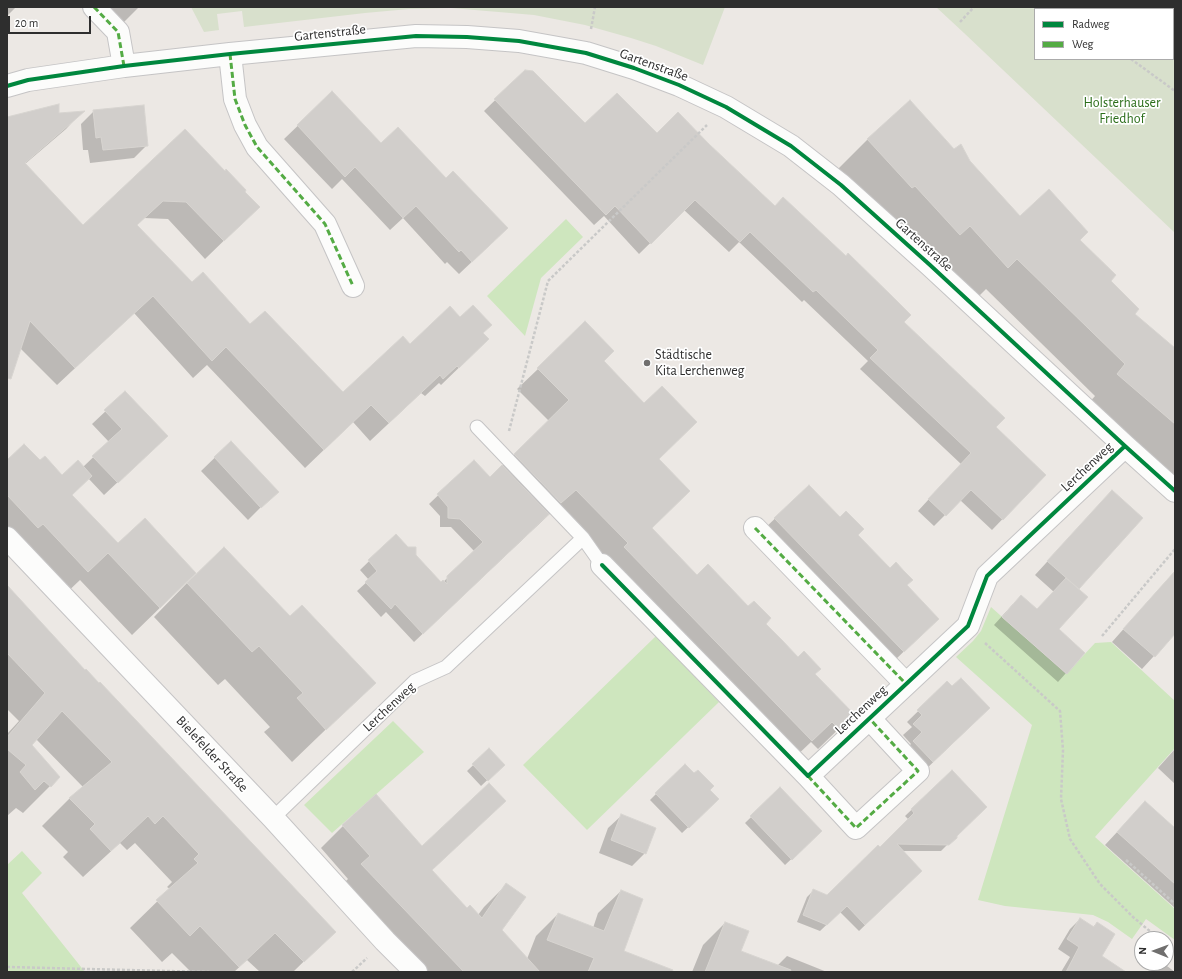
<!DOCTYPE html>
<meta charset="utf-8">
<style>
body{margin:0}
#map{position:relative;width:1182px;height:979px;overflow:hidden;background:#ece8e4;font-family:"Alegreya Sans",sans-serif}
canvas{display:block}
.frame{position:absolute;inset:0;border:8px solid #2e2e2e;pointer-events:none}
.legend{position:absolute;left:1034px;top:8px;width:140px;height:52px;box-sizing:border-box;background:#fff;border:1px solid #ababab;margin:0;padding:5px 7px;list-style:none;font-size:12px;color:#2e2e2e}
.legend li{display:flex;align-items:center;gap:8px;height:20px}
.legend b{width:20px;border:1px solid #ababab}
.north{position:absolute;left:1134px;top:931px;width:40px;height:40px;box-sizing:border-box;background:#fff;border:1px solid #ababab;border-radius:50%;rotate:271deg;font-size:11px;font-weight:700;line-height:16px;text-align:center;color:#2e2e2e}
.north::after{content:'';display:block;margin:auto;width:14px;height:18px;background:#706f6e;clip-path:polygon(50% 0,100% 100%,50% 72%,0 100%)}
.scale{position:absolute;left:8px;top:16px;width:83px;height:18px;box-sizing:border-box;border:2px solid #2e2e2e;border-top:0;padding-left:5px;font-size:12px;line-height:14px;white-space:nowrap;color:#2e2e2e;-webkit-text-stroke:3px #fff;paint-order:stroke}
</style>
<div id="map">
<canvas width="1182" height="979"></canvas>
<div class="frame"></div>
<ul class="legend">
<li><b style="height:5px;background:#00873e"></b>Radweg</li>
<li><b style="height:5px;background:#54ab44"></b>Weg</li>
</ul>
<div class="north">N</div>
<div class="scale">20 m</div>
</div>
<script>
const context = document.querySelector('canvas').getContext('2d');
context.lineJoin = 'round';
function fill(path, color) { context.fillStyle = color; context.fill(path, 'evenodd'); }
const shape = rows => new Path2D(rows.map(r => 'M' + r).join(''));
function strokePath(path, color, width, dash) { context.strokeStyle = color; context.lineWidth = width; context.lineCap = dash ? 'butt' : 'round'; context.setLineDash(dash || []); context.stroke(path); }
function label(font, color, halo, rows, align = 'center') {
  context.font = font + ' "Alegreya Sans",sans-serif'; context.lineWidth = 3.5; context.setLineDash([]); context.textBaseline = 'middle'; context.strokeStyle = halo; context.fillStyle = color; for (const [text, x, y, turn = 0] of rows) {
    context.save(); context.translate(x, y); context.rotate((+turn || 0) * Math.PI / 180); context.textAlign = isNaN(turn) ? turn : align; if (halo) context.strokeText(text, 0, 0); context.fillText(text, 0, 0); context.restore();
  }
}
fill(shape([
 [566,219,583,237,541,278,525,336,487,296],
 [991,607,1066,674,1095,643,1111,642,1175,701,1175,748,1095,837,1175,909,1175,940,1146,919,1132,939,1108,922,1093,915,1005,906,978,900,1032,725,956,657,973,641,981,631],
 [656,636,719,702,587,830,523,765],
 [393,721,424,752,332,833,304,805],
 [22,851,42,873,22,893,85,972,7,972,7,865]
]), '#cee6be');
fill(shape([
 [191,7,725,7,703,65,656,46,631,38,585,25,534,15,451,8,409,9,365,13,244,27,242,11,217,14,219,30,204,32],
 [936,7,1175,7,1175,233,964,33],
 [1035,9,1173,9,1173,59,1035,59]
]), '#d8e0cc');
fill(shape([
 [7,7,16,7,7,16],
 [104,7,139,7,121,25],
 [525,71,584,124,657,135,708,145,775,207,903,322,994,427,1045,475,992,530,960,500,934,526,918,511,961,464,860,369,868,361,804,300,802,302,739,242,729,252,684,210,639,254,604,216,594,225,484,111],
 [332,93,381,144,494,241,459,274,447,262,445,264,403,218,390,230,342,179,332,189,284,139],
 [94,111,147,145,134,158,90,163,88,150,83,150,81,124],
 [82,112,66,129,25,164,83,227,185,130,240,225,205,259,168,219,144,218,136,226,192,284,343,393,409,345,460,318,482,333,470,357,441,385,439,383,425,396,421,393,370,441,353,422,305,468,207,365,193,378,134,313,57,385,20,348,11,375,7,379,7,119],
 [868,139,953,150,969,161,1020,217,1079,240,1134,314,1175,349,1175,479,1087,405,1095,396,986,289,977,298,939,256,928,265,837,170],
 [602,361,658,459,651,529,697,577,765,624,853,715,818,749,811,742,791,761,555,509,414,642,386,612,381,617,357,591,369,580,360,570,396,535,441,584,475,552,451,527,440,527,440,516,429,504,474,461,490,478,549,421,517,389,538,369],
 [125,393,153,449,104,495,88,478,71,495,168,600,132,635,80,580,60,599,7,552,7,462,40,461,62,476,83,467,109,442,92,424],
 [231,442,264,504,248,520,201,471],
 [809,486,906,586,926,630,892,663,763,530],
 [1112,491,1141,518,1077,589,1058,629,1084,653,1058,682,994,625,1013,604,1037,611,1054,592,1035,575],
 [1175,571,1175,633,1142,669,1112,642],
 [187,583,290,618,374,683,292,762,264,732,270,727,225,679,218,685,154,617],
 [7,588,85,671,277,870,334,932,293,972,260,972,247,960,234,972,191,972,172,953,162,962,130,928,170,889,167,887,172,882,135,843,127,850,120,843,83,877,63,857,68,852,42,826,69,799,83,787,36,739,31,745,59,777,23,813,16,808,7,816,7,734,19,721,7,709],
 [947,683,978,719,922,773,903,752,911,744,903,735,912,727,907,722],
 [1175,749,1175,784,1158,768],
 [489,750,503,765,481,786,467,771],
 [685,765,718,799,682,833,650,800],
 [952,771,986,806,941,851,901,851,921,871,859,931,840,912,820,931,797,922,807,897,813,891,827,896,909,820,905,816],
 [780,789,821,831,785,865,745,823],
 [504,801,431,871,467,909,478,915,484,907,506,885,501,930,527,959,536,936,558,914,593,928,598,913,621,891,623,952,637,972,420,972,340,887,348,879,321,848,343,826,422,847],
 [1145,802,1175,829,1175,908,1105,845],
 [621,816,645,853,632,866,599,853,608,828],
 [1080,919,1093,927,1097,923,1100,956,1124,972,1061,972,1070,957,1058,949,1070,929],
 [725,923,740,952,777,966,787,956,827,972,692,972,703,945],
 [1159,963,1163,963,1175,972,1150,972]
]), '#0003');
const building = shape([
 [525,70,533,71,585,123,617,93,657,133,678,112,709,144,775,206,783,197,846,256,848,253,895,299,911,315,904,322,1005,418,996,427,1046,475,1003,520,971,490,946,516,928,499,971,453,870,358,878,350,816,290,813,292,750,232,740,242,695,200,651,244,615,206,606,215,494,99,525,70],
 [332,91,381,143,398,127,446,178,453,171,508,228,472,262,461,250,459,252,416,206,403,218,355,167,345,177,297,125,332,91],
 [910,100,954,149,961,144,970,161,1020,216,1049,189,1088,232,1080,240,1116,275,1111,281,1139,309,1135,314,1175,348,1175,424,1117,374,1125,364,1017,259,1008,268,970,226,960,235,915,186,912,188,867,139,910,100],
 [59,104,59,113,85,111,25,163,83,225,185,129,225,171,226,169,246,190,245,192,260,207,224,241,186,202,163,201,137,225,192,282,203,272,250,324,265,311,343,392,403,336,410,344,450,306,460,317,473,305,492,325,483,333,489,339,459,368,457,366,443,379,440,375,389,423,371,405,324,450,226,347,212,361,153,296,75,368,30,321,11,379,7,378,7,117,59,104],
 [144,105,148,146,103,150,101,137,96,138,93,110,144,105],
 [585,321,614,351,604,361,644,403,662,386,697,422,659,459,690,491,652,528,697,575,708,564,748,606,754,601,771,618,766,624,782,640,798,657,804,651,821,669,815,674,855,715,839,729,832,722,812,741,624,547,628,543,576,490,561,503,514,454,569,400,537,368,585,321],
 [125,391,168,436,118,483,92,456,122,429,104,410,125,391],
 [231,441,279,492,261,508,214,457,231,441],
 [24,444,40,460,45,456,62,475,78,460,92,476,72,495,118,543,145,518,196,573,160,608,108,553,88,572,43,524,38,528,7,495,7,460,24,444],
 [474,460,490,477,502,465,549,514,423,634,395,604,391,609,365,582,377,571,368,560,396,534,408,547,416,547,416,555,441,582,443,580,447,584,447,576,483,542,460,519,448,518,448,507,437,494,474,460],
 [809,485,840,517,846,511,864,529,858,535,890,568,896,562,904,571,913,580,907,585,939,619,904,652,774,518,809,485],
 [1112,490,1143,518,1079,589,1047,561,1112,490],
 [224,547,290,616,302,605,376,683,326,730,297,698,303,693,259,646,252,652,187,583,224,547],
 [1175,571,1175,634,1155,657,1123,629,1175,571],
 [1066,578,1088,597,1059,629,1085,653,1067,674,1002,617,1021,595,1037,609,1066,578],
 [7,585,85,670,86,669,99,683,100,682,336,932,304,962,275,933,239,967,200,926,190,936,156,900,198,863,194,859,199,854,163,816,155,824,148,816,111,851,90,829,95,824,69,798,112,762,62,711,32,745,60,777,51,787,44,781,35,790,20,772,26,765,7,749,7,737,45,693,7,653,7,585],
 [961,678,990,708,933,762,913,741,922,732,913,724,922,715,917,710,947,681,952,686,961,678],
 [489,748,505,765,488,781,472,764,489,748],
 [685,764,694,773,698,770,714,786,710,790,719,799,689,828,655,793,685,764],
 [952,770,987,807,957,836,957,838,949,845,897,844,922,871,865,925,847,906,827,925,803,915,813,889,827,895,878,845,880,847,914,813,911,809,952,770],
 [489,783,506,801,432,870,467,908,470,905,482,918,506,883,526,897,502,930,540,972,464,972,361,864,370,856,342,825,376,794,422,846,489,783],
 [780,787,822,831,792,860,750,816,780,787],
 [1145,801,1175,828,1175,884,1117,832,1145,801],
 [621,814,656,828,646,854,611,840,621,814],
 [621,890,643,899,624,951,673,970,672,972,588,972,594,958,547,940,558,913,604,931,621,890],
 [1080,918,1094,927,1097,922,1115,934,1102,956,1126,972,1066,972,1079,947,1067,939,1080,918],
 [725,922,749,931,741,951,791,970,790,972,705,972,725,922]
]);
fill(building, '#d1cecb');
strokePath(building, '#d7d4d0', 1);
const lane = shape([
 [477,427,583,538,602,565],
 [273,818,415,681,446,667,583,538]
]);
const street = shape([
 [94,7,118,32,124,66],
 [230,54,235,99,245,125,257,147,325,224,353,286],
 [7,86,28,80,124,66,230,54,416,36,467,37,519,41,586,53,634,68,679,85,726,107,791,146,841,185,930,265,1125,446,1175,491],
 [755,528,906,684],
 [7,538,273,818,385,941,416,972],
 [602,565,808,776,968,626,987,576,1125,446],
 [808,776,856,828,918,771,869,718]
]);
strokePath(lane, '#c5c4c5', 15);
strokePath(street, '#c5c4c5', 24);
strokePath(shape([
 [1075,7,1078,9],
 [960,22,974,7],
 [591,29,595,7],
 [1131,59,1175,91],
 [509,431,548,281,707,125],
 [1102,636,1175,549],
 [985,643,1060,711,1063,750,1061,799,1070,839,1100,884,1133,917,1152,933],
 [1126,860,1175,904],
 [7,967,209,972],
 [352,972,367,958]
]), '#c9c9c8', 2.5, [3, 2]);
strokePath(lane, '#fcfcfb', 13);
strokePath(street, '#fcfcfb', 22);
strokePath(shape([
 [94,7,118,32,124,66],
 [230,54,235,99,245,125,257,147,325,224,353,286],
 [755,528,906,684],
 [808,776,856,828,918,771,869,718]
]), '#54ab44', 3, [6, 3]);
strokePath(shape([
 [7,86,28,80,124,66,230,54,416,36,467,37,519,41,586,53,634,68,679,85,726,107,791,146,841,185,930,265,1125,446,1175,491],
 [602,565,808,776,968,626,987,576,1125,446]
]), '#00873e', 4);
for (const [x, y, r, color] of [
 [647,363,4,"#706f6e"]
]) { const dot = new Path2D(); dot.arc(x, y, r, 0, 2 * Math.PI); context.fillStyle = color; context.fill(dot); strokePath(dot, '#fff', 1.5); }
label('14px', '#2e2e2e', '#fff', [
 ["Gartenstraße",330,33,-6],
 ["Gartenstraße",654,65,20],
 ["Gartenstraße",924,245,42],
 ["Lerchenweg",1087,467,-43],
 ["Lerchenweg",389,707,-43],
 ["Lerchenweg",861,710,-43],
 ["Bielefelder Straße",212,754,47]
]);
label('14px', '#2c6e1b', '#fff', [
 ["Holsterhauser",1122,103],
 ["Friedhof",1122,119]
]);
label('14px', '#2e2e2e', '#fff', [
 ["Städtische",655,355],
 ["Kita Lerchenweg",655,371]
], 'left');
</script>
